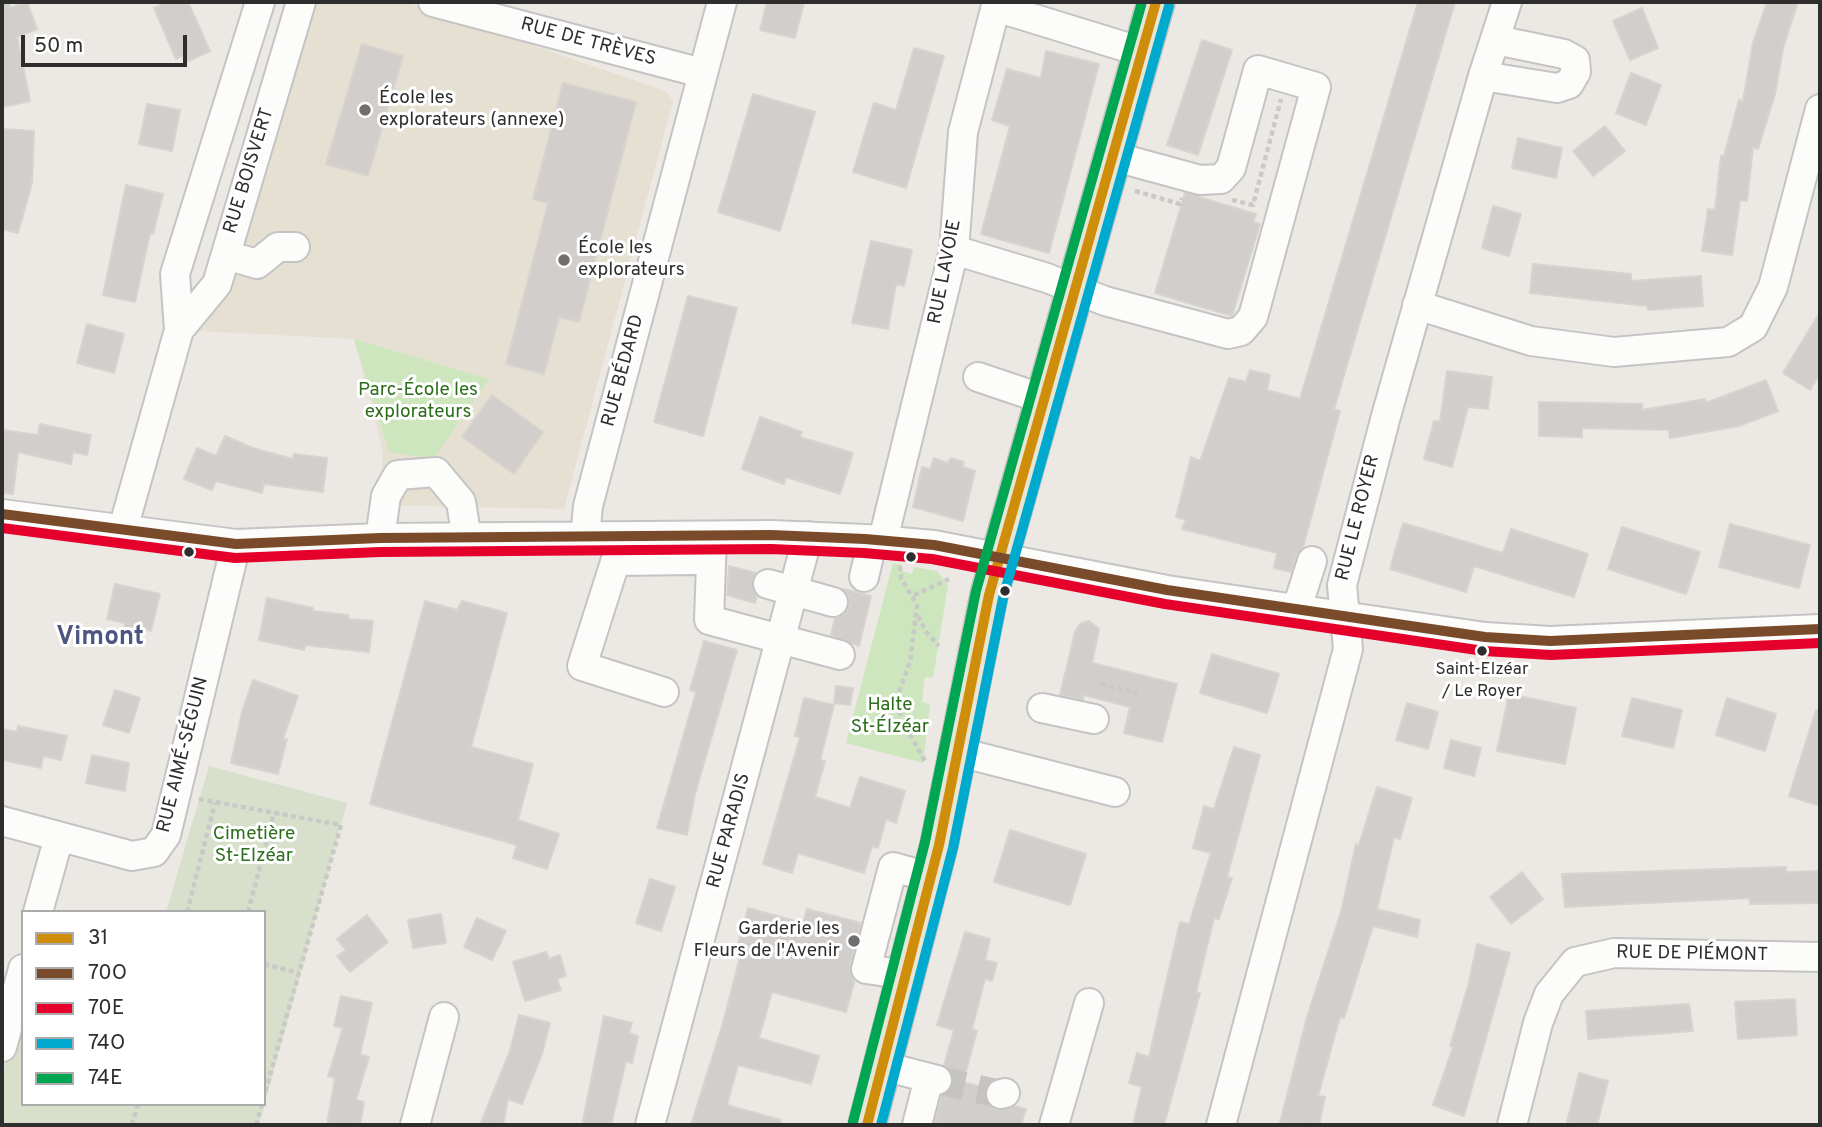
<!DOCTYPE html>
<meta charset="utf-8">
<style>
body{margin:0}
#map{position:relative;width:1822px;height:1127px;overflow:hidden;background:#ece8e4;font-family:Overpass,sans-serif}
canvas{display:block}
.frame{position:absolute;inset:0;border:4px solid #2e2e2e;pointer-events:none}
.legend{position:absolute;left:21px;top:910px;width:245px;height:196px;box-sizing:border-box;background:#fff;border:2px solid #ababab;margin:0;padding:9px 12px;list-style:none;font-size:21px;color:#2e2e2e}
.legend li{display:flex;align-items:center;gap:14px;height:35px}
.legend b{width:35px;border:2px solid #ababab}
.scale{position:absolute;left:21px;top:35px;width:166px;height:32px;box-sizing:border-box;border:4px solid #2e2e2e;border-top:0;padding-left:9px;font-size:21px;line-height:24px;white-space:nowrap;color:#2e2e2e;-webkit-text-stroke:5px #fff;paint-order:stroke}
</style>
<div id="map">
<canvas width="1822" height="1127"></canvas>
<div class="frame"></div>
<ul class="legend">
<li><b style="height:9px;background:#cf8e09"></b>31</li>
<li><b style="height:9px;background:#7a4b2a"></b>70O</li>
<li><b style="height:9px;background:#e4002b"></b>70E</li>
<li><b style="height:9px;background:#00a9ce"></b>74O</li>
<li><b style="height:9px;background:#00a651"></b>74E</li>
</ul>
<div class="scale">50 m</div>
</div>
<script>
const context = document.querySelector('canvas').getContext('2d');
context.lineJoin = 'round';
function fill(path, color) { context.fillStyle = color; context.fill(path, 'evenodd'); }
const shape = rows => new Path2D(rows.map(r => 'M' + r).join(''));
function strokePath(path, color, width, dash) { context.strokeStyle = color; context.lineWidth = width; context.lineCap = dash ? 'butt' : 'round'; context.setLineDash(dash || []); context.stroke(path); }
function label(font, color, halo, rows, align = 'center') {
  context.font = font + ' Overpass,sans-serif'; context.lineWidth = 6; context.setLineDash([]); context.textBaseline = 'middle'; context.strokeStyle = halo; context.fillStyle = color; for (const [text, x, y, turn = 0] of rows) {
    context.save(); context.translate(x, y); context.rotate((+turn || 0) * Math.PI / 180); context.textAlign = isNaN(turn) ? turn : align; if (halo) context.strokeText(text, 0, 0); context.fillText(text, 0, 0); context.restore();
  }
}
fill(shape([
 [301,2,405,2,666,91,673,101,564,509,378,505,383,451,354,339,179,330,217,284]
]), '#e6e0d3');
fill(shape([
 [354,339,489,379,433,459,389,452],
 [893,563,902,565,902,571,912,574,914,567,937,571,948,585,933,678,925,677,922,702,930,704,923,763,846,743]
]), '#cee6be');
fill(shape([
 [209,766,347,803,259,1125,2,1125,2,1075,23,1000,23,1104,264,1104,264,912,166,912]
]), '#d8e0cc');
const building = shape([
 [27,2,37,29,17,37,30,101,2,107,2,5,9,4,10,8,27,2],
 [168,2,188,2,210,51,186,62,184,55,176,59,154,8,168,2],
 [767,2,804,2,795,38,760,30,767,2],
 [1418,2,1455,2,1334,409,1340,411,1303,547,1296,556,1291,572,1274,568,1277,553,1182,529,1186,520,1176,517,1191,457,1200,461,1229,378,1246,382,1250,370,1270,375,1267,390,1300,399,1418,2],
 [1767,2,1798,2,1783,48,1775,94,1758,149,1753,147,1747,201,1740,200,1732,255,1702,251,1708,209,1715,210,1721,156,1724,156,1739,100,1743,101,1753,43,1767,2],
 [1642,8,1658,48,1630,60,1613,21,1642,8],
 [1202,40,1232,50,1198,155,1167,145,1202,40],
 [362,44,403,56,368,176,326,164,362,44],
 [914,48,944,56,906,188,853,172,874,103,896,110,914,48],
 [1046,51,1099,64,1049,253,981,234,1010,126,992,120,1007,69,1041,78,1046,51],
 [1631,73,1661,85,1646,125,1616,113,1631,73],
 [563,83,636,102,579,322,559,317,544,374,506,364,548,203,533,199,563,83],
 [753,94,815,112,780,231,718,212,753,94],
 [147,104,180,110,172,151,139,144,147,104],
 [1605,126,1625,151,1593,176,1573,151,1605,126],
 [2,129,34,131,32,183,18,233,2,229,2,129],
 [1518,138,1562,148,1556,178,1512,168,1518,138],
 [126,185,163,194,153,234,150,233,135,302,103,295,126,185],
 [1185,193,1256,214,1253,222,1260,224,1232,316,1155,293,1185,193],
 [1493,206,1521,214,1509,256,1482,248,1493,206],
 [871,241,912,250,904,286,896,284,888,329,852,323,871,241],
 [1533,264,1631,274,1631,281,1701,276,1703,306,1648,310,1647,306,1530,293,1533,264],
 [688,296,737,308,703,436,654,422,688,296],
 [1820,312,1820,373,1810,390,1783,373,1820,312],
 [87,324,124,334,114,373,77,363,87,324],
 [1447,371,1492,377,1488,409,1468,407,1452,467,1424,459,1434,421,1440,422,1447,371],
 [1766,380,1778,411,1739,426,1670,438,1669,430,1582,428,1582,437,1539,436,1539,402,1642,404,1642,410,1705,399,1706,403,1766,380],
 [492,395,543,432,514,474,462,437,492,395],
 [760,417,802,432,800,437,853,453,840,494,786,477,784,484,742,469,760,417],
 [40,424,91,435,87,455,73,452,71,464,18,452,13,494,2,493,2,430,38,435,40,424],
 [225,436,253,448,293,459,294,454,327,458,323,492,264,484,262,493,216,481,212,490,184,479,197,448,216,456,225,436],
 [934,458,947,463,951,458,964,462,963,467,975,471,963,521,913,507,922,467,930,469,934,458],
 [1403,523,1503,553,1511,529,1588,554,1574,597,1474,566,1466,592,1390,569,1403,523],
 [1730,524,1810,545,1799,588,1719,567,1730,524],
 [1622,527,1700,552,1686,594,1608,569,1622,527],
 [729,566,756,573,752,580,757,596,755,603,727,595,729,566],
 [115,584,160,594,151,631,143,629,138,645,121,641,125,623,107,619,115,584],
 [843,589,871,596,859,646,831,635,835,618,844,614,849,606,849,597,843,589],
 [267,598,313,608,312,611,348,615,348,619,373,621,369,652,305,645,304,650,259,640,267,598],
 [425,601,457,610,462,601,507,613,471,747,533,764,518,820,559,834,547,869,513,858,517,845,370,804,425,601],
 [1089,621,1099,629,1092,663,1177,684,1162,742,1124,733,1130,707,1084,695,1083,700,1060,695,1075,632,1080,624,1089,621],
 [704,641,737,650,695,794,687,835,657,828,696,692,690,690,704,641],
 [1212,654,1279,674,1267,713,1200,693,1212,654],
 [253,680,298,696,283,739,287,739,278,774,231,763,242,712,253,680],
 [836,686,853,688,850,705,834,703,836,686],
 [115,690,140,698,129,733,103,725,115,690],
 [1509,694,1576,708,1565,764,1497,751,1509,694],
 [804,698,834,705,820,760,825,761,815,797,850,808,860,777,905,791,896,823,886,819,878,848,872,846,864,873,798,853,792,873,763,864,800,737,795,736,804,698],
 [1632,698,1682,710,1673,748,1622,736,1632,698],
 [1727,698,1776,714,1765,751,1716,735,1727,698],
 [1407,703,1438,712,1428,749,1396,740,1407,703],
 [1816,710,1820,711,1820,806,1789,796,1816,710],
 [18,726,67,736,61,760,43,756,41,768,2,760,2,729,17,732,18,726],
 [1451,740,1481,748,1474,776,1444,768,1451,740],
 [1234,747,1260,755,1227,877,1232,878,1219,919,1214,918,1196,992,1200,993,1164,1125,1133,1125,1142,1087,1129,1083,1137,1053,1149,1057,1180,922,1189,924,1211,853,1193,848,1204,806,1214,809,1234,747],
 [92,755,129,763,125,791,86,783,92,755],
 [1377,787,1412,798,1400,839,1394,837,1377,909,1420,920,1417,937,1373,926,1344,1018,1340,1017,1318,1096,1325,1097,1319,1125,1280,1123,1307,1017,1341,912,1356,844,1359,845,1377,787],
 [1010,830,1086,854,1070,905,994,882,1010,830],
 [1786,867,1786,872,1820,871,1820,903,1750,904,1750,898,1565,907,1562,874,1786,867],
 [1522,872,1543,899,1511,924,1490,897,1522,872],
 [650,879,675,887,661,931,636,923,650,879],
 [748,908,803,923,807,909,861,923,850,965,854,983,846,1012,772,992,759,1038,819,1056,811,1084,738,1065,727,1105,781,1120,780,1125,691,1125,723,1023,742,949,737,948,748,908],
 [441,914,446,943,413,948,408,920,441,914],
 [367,915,388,942,350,972,337,956,346,950,337,939,367,915],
 [477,918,506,931,492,960,464,947,477,918],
 [965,932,990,939,985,960,997,963,992,981,985,979,972,1029,977,1031,963,1082,986,1088,985,1099,996,1110,1014,1106,1026,1109,1021,1125,934,1125,942,1096,953,1083,953,1075,944,1066,954,1030,937,1025,965,932],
 [1477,944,1510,953,1464,1116,1433,1105,1453,1047,1450,1046,1468,986,1477,944],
 [546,952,549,959,560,955,566,976,557,979,561,990,525,1001,513,962,546,952],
 [341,996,372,1003,360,1054,369,1057,356,1100,364,1102,360,1125,327,1125,335,1078,328,1076,343,1028,334,1026,341,996],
 [1795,999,1797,1035,1738,1039,1735,1002,1795,999],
 [1689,1004,1693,1031,1588,1039,1586,1011,1689,1004],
 [519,1015,550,1023,542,1054,522,1104,508,1099,503,1125,480,1125,510,1051,519,1015],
 [604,1016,632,1023,629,1033,638,1036,632,1063,626,1061,611,1125,582,1125,604,1016],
 [1579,1073,1608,1081,1597,1125,1567,1122,1579,1073]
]);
fill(building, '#d1cecb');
strokePath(building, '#d7d4d0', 2);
strokePath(shape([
 [937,1080,1001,1094]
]), '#c6c3c0', 28, [28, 14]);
const minor = shape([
 [433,2,702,73],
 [996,7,1142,52],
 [1483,76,1557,88,1569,84,1576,72,1575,60,1564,54,1496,40],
 [954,250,1047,278,1105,301,1228,334,1241,331,1253,317,1316,87,1258,70,1231,168,1221,179,1200,180,1112,156],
 [226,255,257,264,278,247,295,247],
 [1417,305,1531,341,1614,352,1728,342,1753,327,1773,287,1820,109],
 [179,330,217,284,301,2],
 [978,377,1043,399],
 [2,514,236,544,380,538,771,535,865,539,934,545,1167,590,1485,637,1550,641,1820,629],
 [123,529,179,330,175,274,260,2],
 [712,536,709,620,840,655],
 [585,537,588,506,722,2],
 [623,537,582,666,664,692],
 [380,538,386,496,398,475,436,472,461,502,467,539],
 [883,540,954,250,963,132,997,2],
 [617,561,695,560,695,536],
 [864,577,873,539],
 [768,584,833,602],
 [1297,608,1312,561],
 [1042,708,1094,719],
 [959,752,1115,792],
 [2,821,132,856,154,852,166,835,236,544],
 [38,912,59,837],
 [907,975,866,969,893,867,932,878],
 [2,1047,23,969],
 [883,1066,937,1080],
 [1001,1094,1005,1093],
 [415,1125,444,1017],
 [650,1125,808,536],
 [917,1125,929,1078],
 [1054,1125,1089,1003],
 [1221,1125,1348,649,1342,585,1386,416,1483,76,1507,2],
 [1512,1125,1538,1023,1549,994,1575,962,1614,953,1820,957]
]);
const major = shape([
 [867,1125,939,845,989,595,1156,2]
]);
strokePath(minor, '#c5c4c5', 32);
strokePath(major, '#c6c5c4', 40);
strokePath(shape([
 [1135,191,1180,204,1182,198],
 [1232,200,1253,205,1281,99],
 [900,566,901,578,917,605,910,662,896,700,903,723,925,761],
 [914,595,949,579],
 [918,616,926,632,939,646],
 [1101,684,1137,693],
 [199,799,341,825,264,1096],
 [187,912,215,803],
 [248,912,274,813],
 [264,964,299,973],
 [132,1125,138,1104],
 [256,1125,262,1104]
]), '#c9c9c8', 4.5, [5, 3.5]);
strokePath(minor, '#fcfcfb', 28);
strokePath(major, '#e8e4d6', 37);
strokePath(shape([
 [867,1125,939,845,989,595,1156,2]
]), '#cf8e09', 10);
strokePath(shape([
 [2,514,236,544,380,538,771,535,865,539,934,545,1167,590,1485,637,1550,641,1820,629]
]), '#7a4b2a', 10);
strokePath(shape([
 [2,528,235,558,380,552,771,549,864,553,932,559,1165,604,1484,651,1551,655,1820,643]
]), '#e4002b', 10);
strokePath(shape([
 [881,1125,953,848,1003,598,1169,6]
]), '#00a9ce', 10);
strokePath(shape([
 [853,1122,925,842,976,591,1142,2]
]), '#00a651', 10);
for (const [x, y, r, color] of [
 [365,110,7,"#706f6e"],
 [564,260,7,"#706f6e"],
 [189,552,6,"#2e2e2e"],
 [911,557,6,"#2e2e2e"],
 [1005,591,6,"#2e2e2e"],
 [1482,651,6,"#2e2e2e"],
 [854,941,7,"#706f6e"]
]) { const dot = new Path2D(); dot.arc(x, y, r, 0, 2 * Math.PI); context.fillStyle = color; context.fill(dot); strokePath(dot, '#fff', 2.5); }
label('17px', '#2e2e2e', '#fff', [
 ["Saint-Elzéar",1482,671],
 ["/ Le Royer",1482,693]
]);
label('19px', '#2e2e2e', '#fff', [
 ["RUE DE TRÈVES",588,43,15],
 ["RUE BOISVERT",250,171,-73],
 ["RUE LAVOIE",946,272,-79],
 ["RUE BÉDARD",624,371,-75],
 ["RUE LE ROYER",1359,518,-76],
 ["RUE AIMÉ-SÉGUIN",184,755,-76],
 ["RUE PARADIS",730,831,-75],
 ["RUE DE PIÉMONT",1692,955,1]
]);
label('19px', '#2e2e2e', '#fff', [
 ["École les",379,99],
 ["explorateurs (annexe)",379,121],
 ["École les",578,249],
 ["explorateurs",578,271],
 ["Garderie les",840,930,"right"],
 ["Fleurs de l'Avenir",840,952,"right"]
], 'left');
label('19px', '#2c6e1b', '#fff', [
 ["Parc-École les",418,391],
 ["explorateurs",418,413],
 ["Halte",890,706],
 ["St-Élzéar",890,728],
 ["Cimetière",254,835],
 ["St-Elzéar",254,857]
]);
label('bold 26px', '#4d5680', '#fff', [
 ["Vimont",100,639]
]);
</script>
